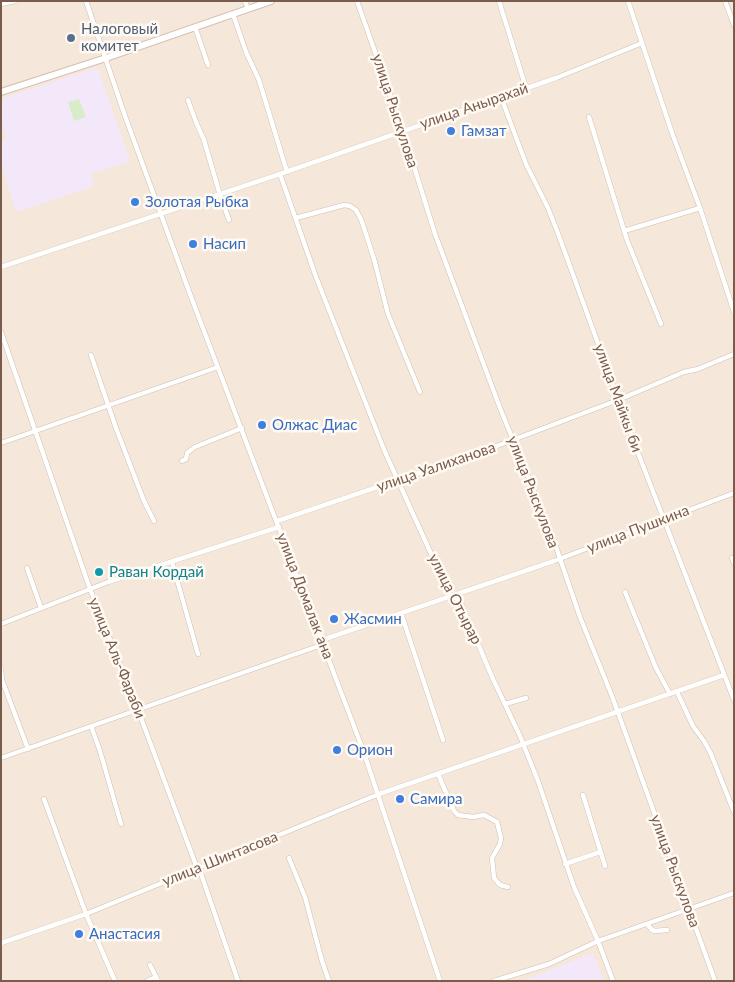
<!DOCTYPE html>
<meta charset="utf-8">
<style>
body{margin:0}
#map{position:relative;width:735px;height:982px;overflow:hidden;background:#fdf6ec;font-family:Lato,sans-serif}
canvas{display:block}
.frame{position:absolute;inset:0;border:2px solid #7a5c4d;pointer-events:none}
</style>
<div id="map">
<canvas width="735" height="982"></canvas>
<div class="frame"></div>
</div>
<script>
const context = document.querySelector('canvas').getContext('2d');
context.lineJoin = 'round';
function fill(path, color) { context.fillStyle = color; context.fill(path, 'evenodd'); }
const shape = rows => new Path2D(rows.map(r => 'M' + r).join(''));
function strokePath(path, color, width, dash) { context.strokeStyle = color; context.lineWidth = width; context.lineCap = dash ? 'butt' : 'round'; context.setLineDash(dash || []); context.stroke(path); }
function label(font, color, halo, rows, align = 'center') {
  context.font = font + ' Lato,sans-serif'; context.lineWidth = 5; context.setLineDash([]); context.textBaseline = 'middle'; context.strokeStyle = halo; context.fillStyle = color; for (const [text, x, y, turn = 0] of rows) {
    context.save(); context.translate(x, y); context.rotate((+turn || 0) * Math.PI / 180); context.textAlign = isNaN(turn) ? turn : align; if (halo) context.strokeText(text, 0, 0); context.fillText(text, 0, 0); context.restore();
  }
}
fill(shape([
 [1,1,734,1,734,981,1,981]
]), '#f5e8da');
fill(shape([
 [95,68,98,69,130,161,91,174,94,186,16,212,1,163,1,141,7,139,1,121,1,99],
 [593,953,604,981,521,981,533,977]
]), '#f3e8fa');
fill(shape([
 [79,99,86,117,74,121,68,102]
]), '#d8ecc9');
const street = shape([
 [86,1,125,116,190,294,363,750,440,981],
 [245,1,248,9],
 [357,1,403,131,435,234,500,408,553,538,580,617,612,696,715,981],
 [499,1,526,88],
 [628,1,672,133,700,208,734,312],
 [725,1,734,25],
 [1,4,15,1],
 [233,14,246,52,259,80,287,172],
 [195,27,208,65],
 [501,97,526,164,548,208,559,236,633,440,734,700],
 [188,100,196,122,204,140,220,195,229,220],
 [589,117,627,240,661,324],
 [280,174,316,277,385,452,442,578,451,595,456,598,462,606,493,679,520,736,538,781,574,887,598,941,613,981],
 [296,218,344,205,350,206,356,210,361,219,374,259,388,314,420,392],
 [624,231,700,208],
 [1,267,280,174,556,78,642,43],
 [1,332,90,589,138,710,197,868],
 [91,355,116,428,144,501,154,521],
 [1,443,218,367],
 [182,461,186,459,187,453,195,447,242,428],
 [277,521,481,452,618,400,684,372,698,369,734,354],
 [732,558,734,563],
 [172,562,198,654],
 [27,568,41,608],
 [625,592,656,668,670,694],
 [401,613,443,740],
 [1,624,108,582,279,527],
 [322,640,554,561,734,493],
 [1,669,2,680,28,749],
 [677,692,693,726,704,741,711,754,734,812],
 [505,704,526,698],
 [91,726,100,751,121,824],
 [1,758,324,644],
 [438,774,454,811,458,815,473,817,484,815,497,822,501,838,500,844,492,858,494,878,500,885,508,887],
 [583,795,605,866],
 [44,799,86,914,115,981],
 [289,858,305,897,322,961,329,981],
 [565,864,600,852],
 [199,868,238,981],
 [647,924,652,930,655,931,667,930],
 [1,943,86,914,379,794,724,675],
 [150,965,158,981],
 [147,981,156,977],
 [494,981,549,964,598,941,734,893]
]);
const secondary = shape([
 [1,92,106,58,271,1]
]);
strokePath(street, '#d1beb0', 5.5);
strokePath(secondary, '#d6c0b0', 8);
strokePath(street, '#fff', 4.5);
strokePath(secondary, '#fff', 6);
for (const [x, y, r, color] of [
 [71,38,5,"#5c6f8a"],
 [451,131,5,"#3f7fe0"],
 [135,202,5,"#3f7fe0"],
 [193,244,5,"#3f7fe0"],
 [262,425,5,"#3f7fe0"],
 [99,572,5,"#0f9aa8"],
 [334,619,5,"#3f7fe0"],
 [337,750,5,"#3f7fe0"],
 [400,799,5,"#3f7fe0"],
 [79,934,5,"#3f7fe0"]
]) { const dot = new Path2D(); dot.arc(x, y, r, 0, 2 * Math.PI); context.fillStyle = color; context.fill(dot); strokePath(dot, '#fffaf3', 2); }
label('15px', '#4e5e75', '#fffaf3', [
 ["Налоговый",81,29],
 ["комитет",81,46]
], 'left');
label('15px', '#7a5c4d', '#fffaf3', [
 ["улица Анырахай",474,106,-19],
 ["улица Рыскулова",395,111,72],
 ["улица Майкы би",618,398,70],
 ["улица Уалиханова",436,467,-19],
 ["улица Рыскулова",533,492,69],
 ["улица Пушкина",638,529,-21],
 ["улица Домалак ана",305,596,69],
 ["улица Отырар",455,599,63],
 ["улица Аль-Фараби",117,658,68],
 ["улица Шинтасова",220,859,-22],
 ["улица Рыскулова",675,871,70]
]);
label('15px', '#366cbe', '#fffaf3', [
 ["Гамзат",461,131],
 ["Золотая Рыбка",145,202],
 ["Насип",203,244],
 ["Олжас Диас",272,425],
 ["Жасмин",344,619],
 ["Орион",347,750],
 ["Самира",410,799],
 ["Анастасия",89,934]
], 'left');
label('15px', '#0d838f', '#fffaf3', [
 ["Раван Кордай",109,572]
], 'left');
</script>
